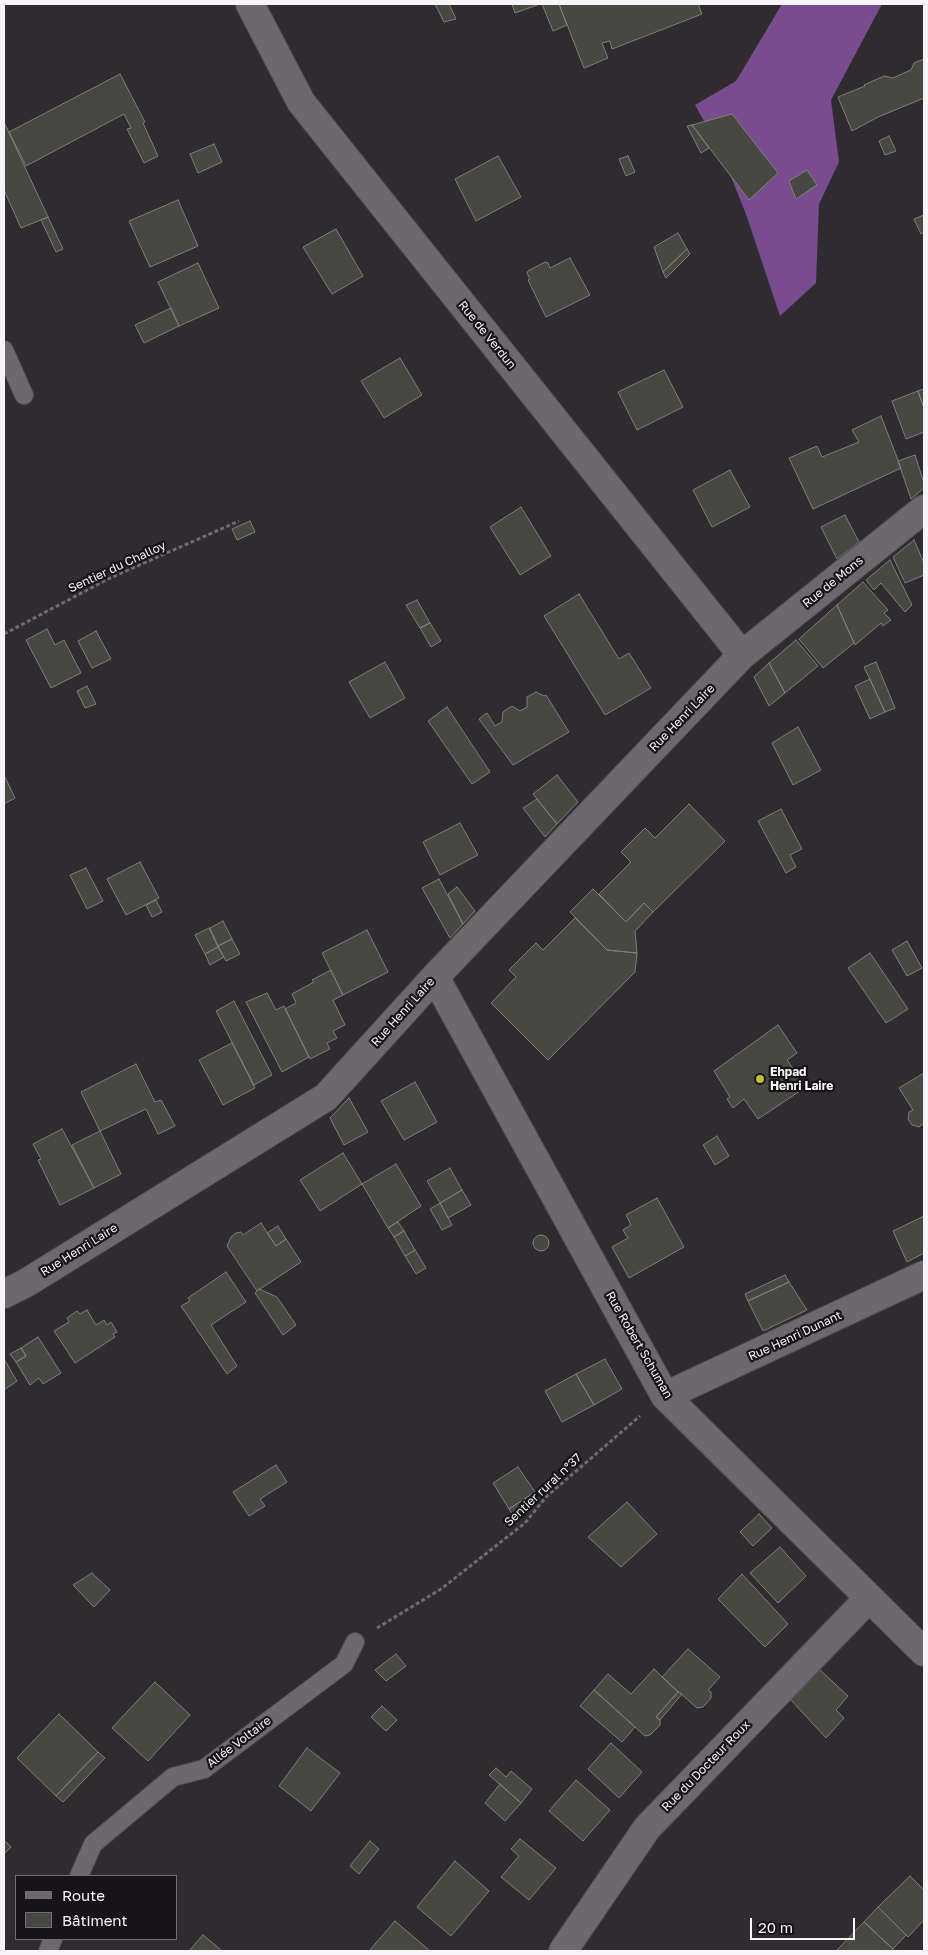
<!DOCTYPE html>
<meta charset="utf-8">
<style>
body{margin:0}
#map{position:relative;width:928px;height:1955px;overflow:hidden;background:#2f2b30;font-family:"Golos Text",sans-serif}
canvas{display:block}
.frame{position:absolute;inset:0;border:5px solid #f6f4f7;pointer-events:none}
.legend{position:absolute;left:15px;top:1875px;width:162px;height:65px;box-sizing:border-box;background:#161417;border:1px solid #706e71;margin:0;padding:6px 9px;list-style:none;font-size:15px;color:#f6f4f7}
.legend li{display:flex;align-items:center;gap:10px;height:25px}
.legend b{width:25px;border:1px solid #706e71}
.scale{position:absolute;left:750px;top:1918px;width:105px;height:22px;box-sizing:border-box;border:2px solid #f6f4f7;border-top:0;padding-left:6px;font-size:15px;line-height:18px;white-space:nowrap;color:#f6f4f7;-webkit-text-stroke:4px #161417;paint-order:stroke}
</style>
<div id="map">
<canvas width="928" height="1955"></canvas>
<div class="frame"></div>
<ul class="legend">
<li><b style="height:6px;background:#6c686e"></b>Route</li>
<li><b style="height:14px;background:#484842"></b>Bâtiment</li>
</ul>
<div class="scale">20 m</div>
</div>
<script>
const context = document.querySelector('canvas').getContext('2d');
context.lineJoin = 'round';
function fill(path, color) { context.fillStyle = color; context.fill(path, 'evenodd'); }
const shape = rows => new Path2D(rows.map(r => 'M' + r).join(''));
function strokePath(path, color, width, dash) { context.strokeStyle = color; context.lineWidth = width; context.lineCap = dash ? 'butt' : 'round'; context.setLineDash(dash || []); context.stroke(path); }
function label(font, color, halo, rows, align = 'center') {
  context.font = font + ' "Golos Text",sans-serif'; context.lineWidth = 4.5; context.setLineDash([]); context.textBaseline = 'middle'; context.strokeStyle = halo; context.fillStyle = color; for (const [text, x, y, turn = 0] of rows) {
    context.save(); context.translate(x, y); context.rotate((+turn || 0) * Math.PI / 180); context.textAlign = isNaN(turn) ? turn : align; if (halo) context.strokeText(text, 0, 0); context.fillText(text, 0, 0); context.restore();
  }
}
fill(shape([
 [782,4,882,4,831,100,839,162,819,204,816,283,780,316,747,217,720,149,695,105,736,81]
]), '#794c90');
const building = shape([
 [435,4,449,4,456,19,444,22,435,4],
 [512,4,540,4,515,13,512,4],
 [542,4,559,4,567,25,553,31,542,4],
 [559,4,698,4,702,14,612,49,610,41,602,43,608,58,584,68,559,4],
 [924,59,924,98,878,117,852,131,838,97,865,86,864,85,884,76,893,78,911,70,914,63,924,59],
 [120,74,145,122,143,123,158,156,144,163,127,129,131,128,124,114,26,166,9,132,120,74],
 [732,114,778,173,749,200,692,125,732,114],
 [4,122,48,217,21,228,4,190,4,122],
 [692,125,709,148,701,153,687,126,692,125],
 [889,136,896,151,885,155,879,141,889,136],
 [214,144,222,162,198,173,190,154,214,144],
 [498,156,521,197,476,221,455,179,498,156],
 [628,156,635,172,626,176,619,159,628,156],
 [807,170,817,185,796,199,789,181,807,170],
 [178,200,198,246,150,267,129,221,178,200],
 [924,215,924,232,921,234,914,219,924,215],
 [48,217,63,249,56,252,41,220,48,217],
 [336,229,363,276,332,294,303,247,336,229],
 [678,233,687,249,663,272,654,247,678,233],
 [687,249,690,254,666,278,663,272,687,249],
 [570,258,590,295,546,317,528,280,530,279,527,273,528,271,545,262,548,263,550,268,570,258],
 [198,263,219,308,179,326,158,282,198,263],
 [171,308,179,326,144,343,135,325,171,308],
 [400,358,422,395,384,418,361,381,400,358],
 [664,370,683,407,637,430,618,392,664,370],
 [924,389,924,408,918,391,924,389],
 [918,391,924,408,924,432,906,439,892,401,918,391],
 [881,416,901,468,813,509,789,458,817,446,822,457,859,442,852,430,881,416],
 [915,455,924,483,924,488,911,499,898,461,915,455],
 [730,470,750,507,712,527,693,490,730,470],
 [521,507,551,556,520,575,490,527,521,507],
 [845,515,859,542,837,559,821,527,845,515],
 [250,521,255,532,237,540,232,529,250,521],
 [914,540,924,563,924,575,905,583,893,557,914,540],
 [890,560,912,605,905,612,881,583,874,590,866,580,890,560],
 [863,582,888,610,884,613,891,620,883,626,881,623,855,645,837,605,863,582],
 [579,594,619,659,629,653,651,688,605,715,544,616,579,594],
 [417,600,430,623,420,628,406,605,417,600],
 [837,605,854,643,823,668,799,639,837,605],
 [430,623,441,641,431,647,420,628,430,623],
 [47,629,55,645,64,640,81,673,51,688,26,640,47,629],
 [96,631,111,659,92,668,78,641,96,631],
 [796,640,818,666,785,693,769,663,796,640],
 [385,662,405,698,370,718,349,682,385,662],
 [876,662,895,708,885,712,864,667,876,662],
 [769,663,785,693,769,706,754,677,769,663],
 [870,679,885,712,870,719,855,686,870,679],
 [87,686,96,704,85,708,77,691,87,686],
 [536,692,544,696,546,695,569,732,513,765,479,719,487,713,495,726,502,722,503,712,512,706,520,711,527,707,527,697,536,692],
 [447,707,490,772,472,784,428,721,447,707],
 [798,727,821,770,793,785,772,743,798,727],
 [4,775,15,798,4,804,4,775],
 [557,775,578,802,557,824,533,794,557,775],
 [537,799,557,824,545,837,523,808,537,799],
 [689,804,725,841,653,912,644,903,626,922,599,894,631,862,621,852,645,828,655,838,689,804],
 [781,809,802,849,790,855,796,867,786,873,758,821,781,809],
 [460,823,478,855,440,875,423,842,460,823],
 [140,862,159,898,126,915,107,879,140,862],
 [86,868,103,901,87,909,70,875,86,868],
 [439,879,463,924,450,938,422,888,439,879],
 [457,887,475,911,463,924,448,894,457,887],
 [593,889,626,922,644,903,653,912,635,931,637,953,607,950,570,912,593,889],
 [156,900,162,912,152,917,146,905,156,900],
 [575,918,607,950,637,953,635,972,548,1060,491,1003,516,977,509,970,536,943,543,950,575,918],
 [223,921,232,939,218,946,210,928,223,921],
 [209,928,218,947,205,954,195,935,209,928],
 [367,930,388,972,343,995,322,953,367,930],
 [232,939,240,954,226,961,218,946,232,939],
 [907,941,922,968,907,976,892,950,907,941],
 [218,947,224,957,210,965,205,954,218,947],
 [870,953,908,1009,886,1023,848,968,870,953],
 [331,970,343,995,333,1000,345,1025,333,1031,337,1038,327,1043,330,1049,310,1059,285,1009,296,1003,292,994,314,982,312,980,331,970],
 [267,993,276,1010,284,1006,309,1057,282,1072,246,1002,267,993],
 [234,1001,272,1075,254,1085,216,1011,234,1001],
 [778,1025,797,1053,787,1060,806,1087,758,1119,744,1099,733,1108,727,1099,730,1097,714,1071,778,1025],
 [232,1043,255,1088,223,1105,199,1060,232,1043],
 [136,1064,155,1102,161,1100,175,1126,158,1134,146,1109,100,1131,81,1092,136,1064],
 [924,1073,924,1123,919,1127,912,1125,908,1119,909,1112,913,1110,899,1088,924,1073],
 [415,1082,437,1122,404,1140,381,1101,415,1082],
 [349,1098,368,1132,344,1145,330,1118,349,1098],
 [62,1129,94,1188,60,1205,38,1160,41,1159,33,1144,62,1129],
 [100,1131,121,1174,94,1188,72,1145,100,1131],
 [717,1136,729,1156,715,1165,703,1145,717,1136],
 [343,1153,362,1184,320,1211,300,1180,343,1153],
 [396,1164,421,1206,388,1228,362,1184,396,1164],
 [450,1168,462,1190,440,1203,427,1181,450,1168],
 [462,1190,471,1205,448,1218,440,1203,462,1190],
 [657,1198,684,1247,629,1278,612,1247,628,1238,623,1230,631,1225,626,1215,657,1198],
 [440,1203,452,1225,442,1230,430,1209,440,1203],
 [924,1216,924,1253,907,1262,893,1231,924,1216],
 [398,1222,404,1231,394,1237,388,1228,398,1222],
 [261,1223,276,1246,286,1239,301,1262,257,1291,227,1246,231,1237,236,1233,241,1232,243,1235,261,1223],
 [278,1226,286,1239,276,1246,267,1233,278,1226],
 [404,1231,415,1250,405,1256,394,1237,404,1231],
 '533 1243a8 8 0 1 1 16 0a8 8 0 1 1-16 0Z',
 [415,1250,426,1268,416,1274,405,1256,415,1250],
 [226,1272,246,1302,211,1325,237,1366,227,1374,181,1306,190,1301,188,1298,226,1272],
 [785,1275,789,1282,748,1301,745,1294,785,1275],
 [789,1282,807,1310,763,1331,748,1301,789,1282],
 [259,1289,277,1297,296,1325,283,1335,255,1293,259,1289],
 [87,1310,96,1325,104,1320,107,1325,111,1322,117,1332,113,1334,115,1337,75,1363,54,1331,69,1322,67,1318,77,1311,80,1314,87,1310],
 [38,1337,61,1373,43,1384,39,1378,30,1385,16,1362,26,1356,21,1348,38,1337],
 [21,1348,26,1356,16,1362,10,1354,21,1348],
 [4,1359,17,1381,4,1390,4,1359],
 [605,1359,622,1389,594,1405,576,1374,605,1359],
 [576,1374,594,1405,562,1422,545,1391,576,1374],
 [276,1465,287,1482,260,1499,265,1506,249,1516,233,1492,276,1465],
 [518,1467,535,1492,509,1509,493,1483,518,1467],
 [535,1492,536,1494,514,1517,509,1509,535,1492],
 [627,1502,657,1534,621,1567,588,1537,627,1502],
 [759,1514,772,1528,753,1546,740,1532,759,1514],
 [780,1547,806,1576,778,1603,750,1573,780,1547],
 [92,1573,110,1590,94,1607,73,1585,92,1573],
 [742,1574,788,1624,765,1647,718,1599,742,1574],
 [688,1649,720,1677,708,1690,711,1692,711,1698,703,1707,697,1708,662,1677,688,1649],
 [396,1654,406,1666,386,1681,375,1670,396,1654],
 [654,1669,678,1692,656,1717,660,1720,660,1725,650,1735,645,1736,594,1690,608,1674,631,1694,654,1669],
 [820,1670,848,1696,836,1710,844,1718,826,1738,791,1700,820,1670],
 [155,1682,190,1715,148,1761,112,1728,155,1682],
 [594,1690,635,1727,622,1742,580,1706,594,1690],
 [678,1692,682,1694,660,1720,656,1717,678,1692],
 [382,1706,397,1720,386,1731,371,1717,382,1706],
 [59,1714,98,1752,56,1796,17,1758,59,1714],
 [611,1743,642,1772,619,1798,588,1769,611,1743],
 [307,1748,340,1773,311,1811,279,1786,307,1748],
 [98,1752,105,1758,63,1802,56,1796,98,1752],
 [496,1768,506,1777,511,1771,532,1789,521,1803,489,1775,496,1768],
 [576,1780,610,1810,583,1841,549,1811,576,1780],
 [500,1784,521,1803,505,1821,485,1803,500,1784],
 [520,1839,556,1868,529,1900,501,1877,519,1856,511,1849,520,1839],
 [4,1840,11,1847,4,1854,4,1840],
 [370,1841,379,1849,359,1874,350,1866,370,1841],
 [455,1861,489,1891,451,1936,417,1907,455,1861],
 [910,1876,924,1890,924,1920,908,1937,878,1907,910,1876],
 [878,1907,906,1935,893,1949,864,1922,878,1907],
 [395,1921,430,1951,369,1951,395,1921],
 [864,1922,893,1949,891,1951,836,1951,864,1922],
 [203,1935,222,1951,189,1951,203,1935]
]);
fill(building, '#484842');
strokePath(building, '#808079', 1);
const lane = shape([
 [4,350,24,395],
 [79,1876,93,1844,173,1777,204,1769,344,1664,355,1642],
 [48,1951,53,1939]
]);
const street = shape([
 [250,4,301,102,742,655],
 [435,977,665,1396,924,1652],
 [4,1294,26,1283,326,1097,435,977,742,655,924,509],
 [665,1396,924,1275],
 [563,1951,647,1828,869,1598]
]);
strokePath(lane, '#4d4a4e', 20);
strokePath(street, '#4d4a4e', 30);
strokePath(shape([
 [4,634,108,579,239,521],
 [377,1628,441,1589,525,1523,546,1497,640,1416]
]), '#6f6c70', 3, [4, 2.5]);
strokePath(lane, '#6c686e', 18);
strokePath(street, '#6c686e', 28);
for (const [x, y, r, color] of [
 [760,1079,5,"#c0be41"]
]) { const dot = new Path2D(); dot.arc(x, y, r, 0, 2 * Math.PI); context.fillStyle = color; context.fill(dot); strokePath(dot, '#161417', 2); }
label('12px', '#f6f4f7', '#161417', [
 ["Rue de Verdun",487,335,51],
 ["Sentier du Challoy",117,567,-25],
 ["Rue de Mons",833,582,-39],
 ["Rue Henri Laire",682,718,-46],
 ["Rue Henri Laire",403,1012,-48],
 ["Rue Henri Laire",79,1250,-32],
 ["Rue Henri Dunant",795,1336,-25],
 ["Rue Robert Schuman",639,1345,60],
 ["Sentier rural n°37",543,1490,-43],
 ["Allée Voltaire",239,1742,-37],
 ["Rue du Docteur Roux",706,1766,-46]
]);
label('bold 12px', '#f6f4f7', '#161417', [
 ["Ehpad",770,1072],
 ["Henri Laire",770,1086]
], 'left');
</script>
